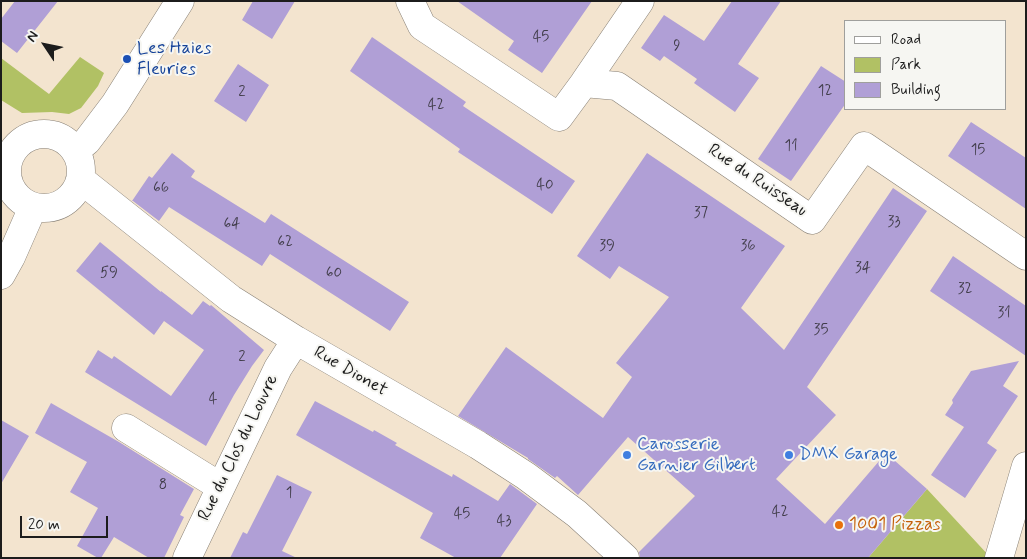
<!DOCTYPE html>
<style>
body{margin:0}
#map{position:relative;width:1027px;height:559px;overflow:hidden;background:#f3e4cf;font-family:Mynerve,sans-serif}
canvas{display:block}
.frame{position:absolute;inset:0;border:2px solid #1c1c1c;pointer-events:none}
.legend{position:absolute;left:844px;top:20px;width:162px;height:90px;box-sizing:border-box;background:#f6f6f2;border:1px solid #9f9f9c;margin:0;padding:6px 9px;list-style:none;font-size:15px;color:#1c1c1c}
.legend li{display:flex;align-items:center;gap:10px;height:25px}
.legend b{width:25px;border:1px solid #9f9f9c}
.north{position:absolute;left:20px;top:20px;width:50px;height:50px;-webkit-text-stroke:4px #f6f6f2;paint-order:stroke;rotate:304deg;font-size:14px;font-weight:700;line-height:20px;text-align:center;color:#1c1c1c}
.north::after{content:'';display:block;margin:auto;width:18px;height:22px;background:#1c1c1c;clip-path:polygon(50% 0,100% 100%,50% 72%,0 100%)}
.scale{position:absolute;left:20px;top:516px;width:88px;height:22px;box-sizing:border-box;border:2px solid #1c1c1c;border-top:0;padding-left:6px;font-size:15px;line-height:18px;white-space:nowrap;color:#1c1c1c;-webkit-text-stroke:4px #f6f6f2;paint-order:stroke}
</style>
<div id="map">
<canvas width="1027" height="559"></canvas>
<div class="frame"></div>
<ul class="legend">
<li><b style="height:6px;background:#fff"></b>Road</li>
<li><b style="height:14px;background:#b1c164"></b>Park</li>
<li><b style="height:14px;background:#b09fd6"></b>Building</li>
</ul>
<div class="north">N</div>
<div class="scale">20 m</div>
</div>
<script>
const context = document.querySelector('canvas').getContext('2d');
context.lineJoin = 'round';
function fill(path, color) { context.fillStyle = color; context.fill(path, 'evenodd'); }
const shape = rows => new Path2D(rows.map(r => 'M' + r).join(''));
function strokePath(path, color, width, dash) { context.strokeStyle = color; context.lineWidth = width; context.lineCap = dash ? 'butt' : 'round'; context.setLineDash(dash || []); context.stroke(path); }
function label(font, color, halo, rows, align = 'center') {
  context.font = font + ' Mynerve,sans-serif'; context.lineWidth = 4; context.setLineDash([]); context.textBaseline = 'middle'; context.strokeStyle = halo; context.fillStyle = color; for (const [text, x, y, turn = 0] of rows) {
    context.save(); context.translate(x, y); context.rotate((+turn || 0) * Math.PI / 180); context.textAlign = isNaN(turn) ? turn : align; if (halo) context.strokeText(text, 0, 0); context.fillText(text, 0, 0); context.restore();
  }
}
fill(shape([
 [80,57,104,73,98,86,81,108,69,114,52,112,22,113,1,100,1,58,49,94],
 [927,489,991,558,868,558]
]), '#b1c164');
fill(shape([
 [15,1,58,1,17,53,1,41,1,19],
 [253,1,295,1,272,39,242,20],
 [457,1,592,1,542,73,508,50,514,41],
 [732,1,781,1,738,64,759,78,735,112,694,83,697,79,664,56,660,61,641,48,664,15,704,41],
 [372,37,466,102,463,106,575,181,552,214,458,152,460,149,350,71],
 [238,64,269,85,246,122,214,101],
 [821,66,846,82,846,103,791,181,758,159],
 [971,122,1026,158,1026,209,948,156],
 [172,153,195,171,191,177,265,223,271,214,409,302,390,331,270,254,262,266,169,207,159,221,133,201,132,201,149,176,152,178],
 [647,153,785,246,741,308,784,350,893,188,927,211,807,387,836,415,776,479,825,524,886,453,927,489,868,558,640,558,639,552,695,496,628,437,578,495,557,476,555,478,528,459,528,458,458,416,506,347,603,418,632,377,616,363,669,297,619,266,610,279,577,256],
 [100,242,161,292,161,291,192,315,203,301,210,306,211,305,264,350,252,366,234,395,206,446,85,372,98,350,112,359,114,356,171,396,204,350,164,321,154,335,76,271],
 [953,256,1026,306,1026,356,930,291],
 [1019,361,1003,386,1018,396,987,443,997,450,965,498,931,475,964,427,945,415,953,403,952,400,971,371],
 [315,401,373,432,374,430,397,443,395,445,452,477,453,474,498,501,510,484,537,504,500,558,456,558,420,538,433,513,296,435],
 [51,403,119,442,194,489,180,515,184,517,164,558,149,558,114,537,101,558,98,558,77,546,98,508,70,492,87,462,35,433],
 [1,420,29,436,1,484],
 [277,475,312,492,282,551,297,558,230,558,243,532,247,534]
]), '#b09fd6');
const minor = shape([
 [410,1,422,26,559,117,584,83,617,86,812,220,864,146,1026,256],
 [584,83,640,1],
 '7 171a37 37 0 1 1 74 0a37 37 0 1 1-74 0Z',
 [75,151,87,141,115,104,180,1],
 [80,179,231,299,296,340,478,445,526,476,577,514,625,558],
 [1,275,11,257,33,207],
 [126,428,221,487],
 [187,558,278,368,296,340],
 [999,558,1026,466]
]);
strokePath(minor, '#888076', 29);
strokePath(minor, '#fff', 28);
for (const [x, y, r, color] of [
 [127,59,5,"#1a4fb4"],
 [627,455,5,"#3f7fe0"],
 [789,455,5,"#3f7fe0"],
 [839,525,5,"#e8710a"]
]) { const dot = new Path2D(); dot.arc(x, y, r, 0, 2 * Math.PI); context.fillStyle = color; context.fill(dot); strokePath(dot, '#f6f6f2', 2); }
label('15px', '#413d4a', null, [
 ["45",541,38],
 ["9",677,47],
 ["12",825,92],
 ["2",242,93],
 ["42",436,106],
 ["11",791,147],
 ["15",978,151],
 ["40",545,186],
 ["66",161,189],
 ["37",701,214],
 ["33",894,223],
 ["64",232,225],
 ["62",285,243],
 ["39",607,247],
 ["36",748,247],
 ["34",863,269],
 ["59",109,274],
 ["60",334,274],
 ["32",965,290],
 ["31",1004,314],
 ["35",821,331],
 ["2",242,358],
 ["4",213,400],
 ["8",163,486],
 ["1",289,494],
 ["42",780,513],
 ["45",462,515],
 ["43",504,522]
]);
label('18px', '#164399', '#f6f6f2', [
 ["Les Haies",137,49],
 ["Fleuries",137,70]
], 'left');
label('18px', '#1c1c1c', '#f6f6f2', [
 ["Rue du Ruisseau",757,181,34],
 ["Rue Dionet",350,372,30],
 ["Rue du Clos du Louvre",239,448,-64]
]);
label('18px', '#366cbe', '#f6f6f2', [
 ["Carosserie",637,445],
 ["Garnier Gilbert",637,466],
 ["DMX Garage",799,455]
], 'left');
label('18px', '#c56008', '#f6f6f2', [
 ["1001 Pizzas",849,525]
], 'left');
</script>
